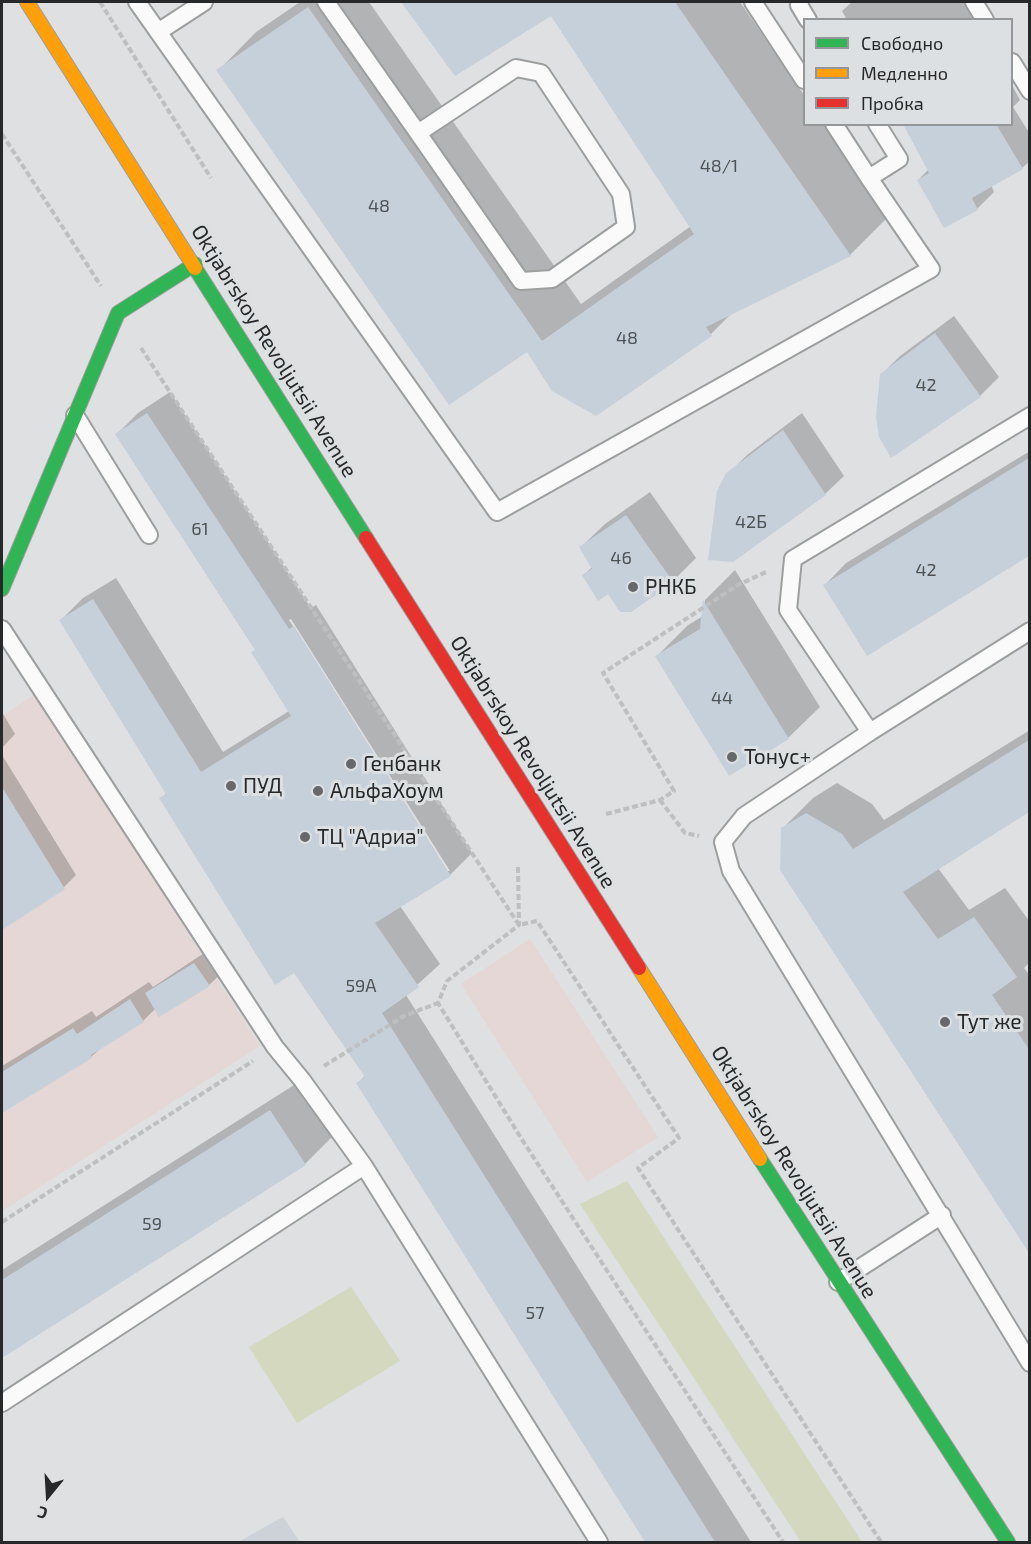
<!DOCTYPE html>
<meta charset="utf-8">
<style>
body{margin:0}
#map{position:relative;width:1031px;height:1544px;overflow:hidden;background:#dee0e1;font-family:"Exo 2",sans-serif}
canvas{display:block}
.frame{position:absolute;inset:0;border:3px solid #272829;pointer-events:none}
.legend{position:absolute;left:803px;top:18px;width:210px;height:108px;box-sizing:border-box;background:#dde0e2;border:2px solid #949698;margin:0;padding:8px 10px;list-style:none;font-size:18px;color:#272829}
.legend li{display:flex;align-items:center;gap:12px;height:30px}
.legend b{width:30px;border:2px solid #949698}
.north{position:absolute;left:18px;top:1466px;width:60px;height:60px;-webkit-text-stroke:4px #dde0e2;paint-order:stroke;rotate:198deg;font-size:16px;font-weight:700;line-height:24px;text-align:center;color:#272829}
.north::after{content:'';display:block;margin:auto;width:21px;height:27px;background:#272829;clip-path:polygon(50% 0,100% 100%,50% 72%,0 100%)}
</style>
<div id="map">
<canvas width="1031" height="1544"></canvas>
<div class="frame"></div>
<ul class="legend">
<li><b style="height:8px;background:#30b455"></b>Свободно</li>
<li><b style="height:8px;background:#ff9f0a"></b>Медленно</li>
<li><b style="height:8px;background:#e5322d"></b>Пробка</li>
</ul>
<div class="north">С</div>
</div>
<script>
const context = document.querySelector('canvas').getContext('2d');
context.lineJoin = 'round';
function fill(path, color) { context.fillStyle = color; context.fill(path, 'evenodd'); }
const shape = rows => new Path2D(rows.map(r => 'M' + r).join(''));
function strokePath(path, color, width, dash) { context.strokeStyle = color; context.lineWidth = width; context.lineCap = dash ? 'butt' : 'round'; context.setLineDash(dash || []); context.stroke(path); }
function label(font, color, halo, rows, align = 'center') {
  context.font = font + ' "Exo 2",sans-serif'; context.lineWidth = 6; context.setLineDash([]); context.textBaseline = 'middle'; context.strokeStyle = halo; context.fillStyle = color; for (const [text, x, y, turn = 0] of rows) {
    context.save(); context.translate(x, y); context.rotate((+turn || 0) * Math.PI / 180); context.textAlign = isNaN(turn) ? turn : align; if (halo) context.strokeText(text, 0, 0); context.fillText(text, 0, 0); context.restore();
  }
}
fill(shape([
 [35,694,260,1046,2,1211,2,716],
 [530,939,658,1137,587,1182,461,984]
]), '#e4d7d5');
fill(shape([
 [283,1517,300,1542,238,1542]
]), '#ccd2d7');
fill(shape([
 [627,1181,862,1542,801,1542,580,1204],
 [351,1287,400,1361,297,1423,249,1347]
]), '#d3d8bf');
fill(shape([
 [300,2,369,2,581,304,691,226,551,14,455,74,403,2,740,2,804,95,804,124,825,124,889,216,850,255,733,312,711,334,596,414,218,71,256,32],
 [852,2,966,2,975,20,847,20,842,11],
 [1012,85,1020,100,1013,107,1030,134,1030,161,1022,168,991,185,994,192,977,209,918,180,929,169,905,124,1012,124],
 [954,316,999,377,980,396,881,375,900,356],
 [170,392,311,608,316,605,472,853,450,875,400,906,440,964,406,995,751,1542,647,1542,358,1083,366,1075,294,971,161,799,167,792,61,620,83,598,116,578,223,752,289,711,256,650,117,434,138,413],
 [291,619,450,871,447,871,289,620],
 [802,413,844,476,825,494,728,474,747,455],
 [1030,451,1030,554,868,654,825,585,846,563],
 [650,492,696,558,673,581,609,592,584,575,593,566,581,547,605,524],
 [735,570,820,707,788,738,657,656,688,625,703,616,705,600],
 [2,712,15,734,2,748],
 [1030,730,1030,811,938,868,969,910,1005,888,1030,922,1030,962,1024,968,1030,976,1030,1253,782,869,783,828,813,798,837,783,872,804,884,820],
 [2,755,76,875,64,887,2,928],
 [207,951,222,973,209,985,156,1008,143,1021,102,1047,91,1057,2,1112,2,1066,92,1011,96,1017,149,982,153,987],
 [302,1080,336,1133,305,1164,2,1356,2,1270]
]), '#0003');
fill(shape([
 [401,2,675,2,851,256,706,327,712,336,596,416,552,391,527,352,449,405,216,70,308,7,542,341,694,234,551,16,455,76],
 [903,124,996,124,1023,169,972,198,978,210,944,228,917,180,929,173],
 [935,333,981,397,891,458,879,437,876,417,880,374],
 [147,413,289,629,294,626,451,876,375,923,419,987,382,1013,715,1542,645,1542,356,1083,365,1077,294,973,275,985,159,798,166,794,59,620,93,599,201,772,291,716,251,652,255,650,115,434],
 [783,430,826,495,733,562,708,560,717,491,726,473],
 [1029,458,1029,556,867,656,823,585],
 [626,515,674,583,631,612,620,612,608,594,598,601,582,575,592,569,579,547],
 [703,600,789,739,729,776,655,656,700,629],
 [1029,740,1029,812,903,892,938,939,974,917,1017,977,992,995,1029,1049,1029,1253,780,870,781,828,806,813,842,834,853,849],
 [2,787,65,889,2,930],
 [194,963,210,986,159,1017,145,993],
 [130,999,144,1022,91,1055,92,1058,2,1113,2,1072,73,1028,77,1034],
 [270,1110,306,1165,2,1358,2,1280]
]), '#c5d0da');
const lane = shape([
 [137,2,497,512,931,269,869,178,899,159,877,124],
 [326,2,418,133,521,281,552,279,626,227,621,194,541,73,516,68,418,133],
 [753,2,804,80],
 [800,2,799,5,808,20],
 [974,2,985,20],
 [158,32,204,2],
 [1012,62,1030,91],
 [834,124,869,178],
 [75,415,149,535],
 [2,629,275,1047,302,1080,364,1166,599,1542],
 [1030,631,870,732,744,816,723,842,731,871,1030,1363],
 [870,732,788,610,793,559,1030,416],
 [838,1282,942,1215],
 [2,1403,364,1166]
]);
const fast = shape([
 [195,268,366,538],
 [2,589,118,313,195,264],
 [760,1159,1008,1542]
]);
const slow = shape([
 [27,2,195,268],
 [639,968,760,1159]
]);
const jam = shape([
 [366,538,639,968]
]);
strokePath(lane, '#9d9e9e', 20);
strokePath(fast, '#9d9e9e', 16);
strokePath(slow, '#9d9e9e', 16);
strokePath(jam, '#9d9e9e', 16);
strokePath(shape([
 [100,2,211,178],
 [2,134,101,286],
 [141,348,519,925,537,921,679,1138,638,1168,881,1542],
 [660,800,685,833,699,836],
 [606,814,660,800,674,791,603,673,738,585,766,572],
 [518,867,519,925,447,981,438,1003,521,1138,783,1542],
 [324,1066,404,1016,438,1003],
 [2,1222,253,1061]
]), '#bebfbf', 4, [6, 3]);
strokePath(lane, '#fafafa', 16);
strokePath(fast, '#30b455', 14);
strokePath(slow, '#ff9f0a', 14);
strokePath(jam, '#e5322d', 14);
for (const [x, y, r, color] of [
 [633,587,6,"#676869"],
 [732,757,6,"#676869"],
 [351,764,6,"#676869"],
 [231,786,6,"#676869"],
 [318,791,6,"#676869"],
 [305,837,6,"#676869"],
 [945,1022,6,"#676869"]
]) { const dot = new Path2D(); dot.arc(x, y, r, 0, 2 * Math.PI); context.fillStyle = color; context.fill(dot); strokePath(dot, '#dde0e2', 2); }
label('18px', '#4e5255', null, [
 ["48/1",719,166],
 ["48",379,206],
 ["48",627,338],
 ["42",926,385],
 ["42Б",751,522],
 ["61",200,529],
 ["46",621,558],
 ["42",926,570],
 ["44",722,698],
 ["59А",361,986],
 ["59",152,1224],
 ["57",535,1313]
]);
label('21px', '#272829', '#dde0e2', [
 ["Oktjabrskoy Revoljutsii Avenue",274,351,58],
 ["Oktjabrskoy Revoljutsii Avenue",533,762,58],
 ["Oktjabrskoy Revoljutsii Avenue",794,1172,58]
]);
label('21px', '#272829', '#dde0e2', [
 ["РНКБ",645,587],
 ["Тонус+",744,757],
 ["Генбанк",363,764],
 ["ПУД",243,786],
 ["АльфаХоум",330,791],
 ["ТЦ \"Адриа\"",317,837],
 ["Тут же",957,1022]
], 'left');
</script>
